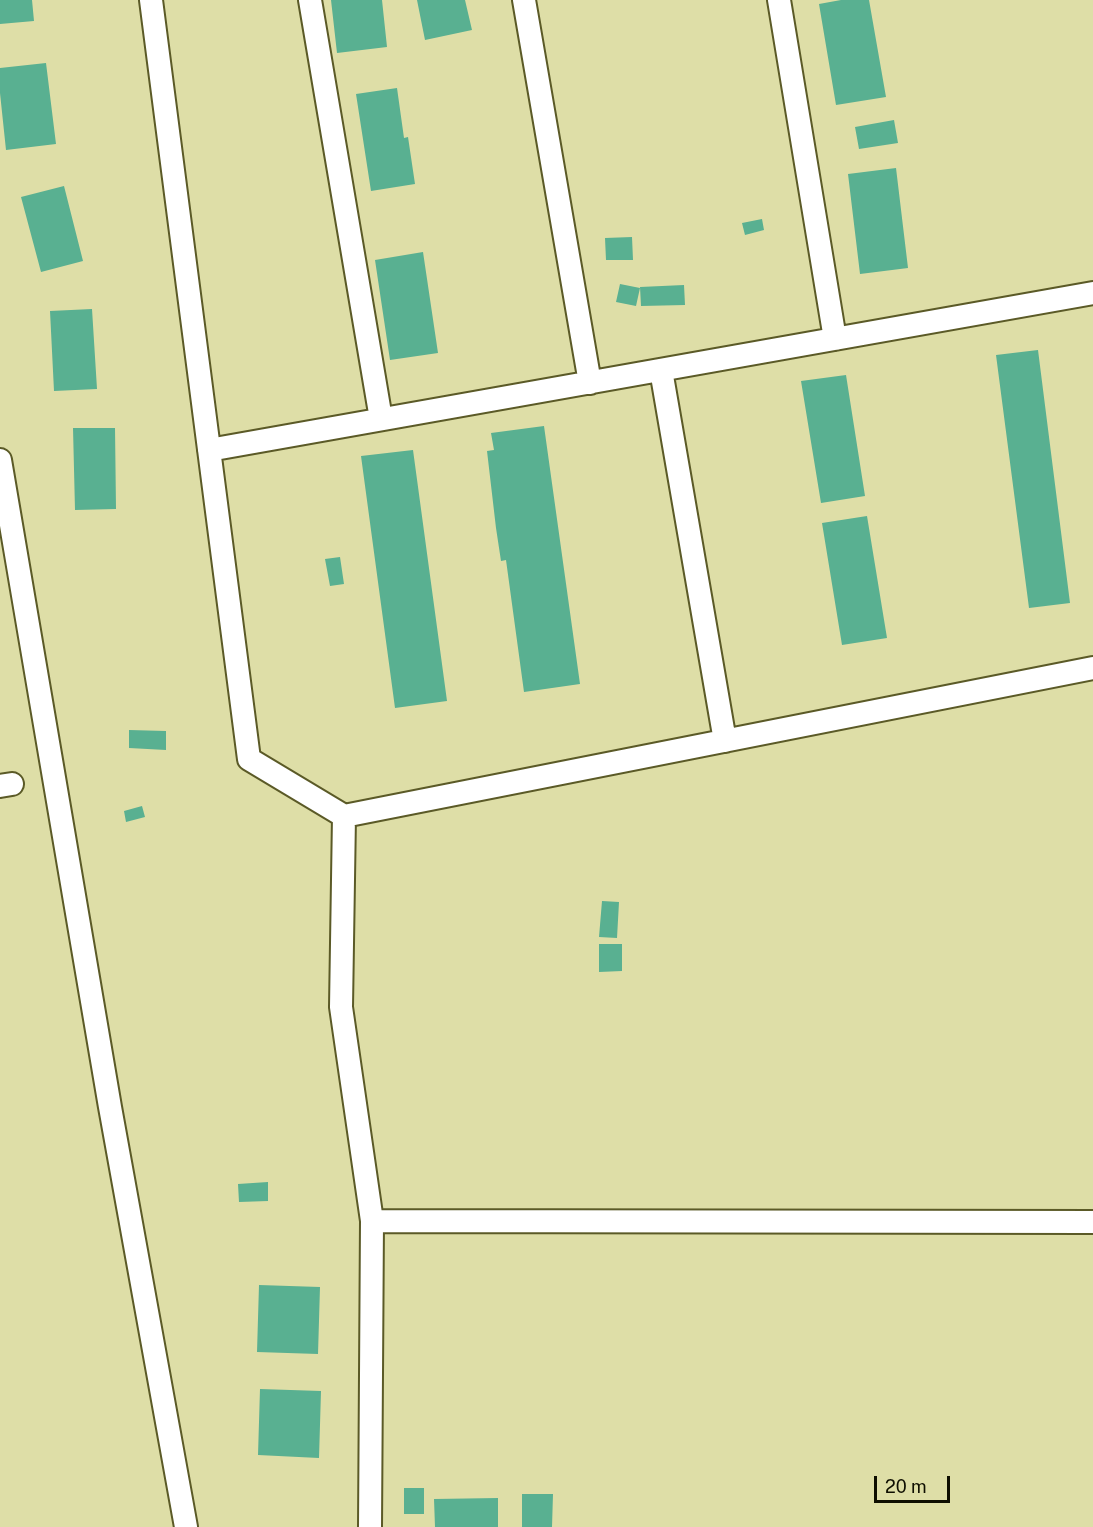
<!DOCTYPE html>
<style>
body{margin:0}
#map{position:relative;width:1093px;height:1527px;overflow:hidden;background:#dedea7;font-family:"Public Sans",sans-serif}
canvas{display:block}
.scale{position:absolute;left:874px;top:1476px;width:76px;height:27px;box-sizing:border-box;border:3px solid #0e0e00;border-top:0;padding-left:8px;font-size:18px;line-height:21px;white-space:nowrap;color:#0e0e00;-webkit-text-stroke:4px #dedea7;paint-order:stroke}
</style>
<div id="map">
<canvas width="1093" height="1527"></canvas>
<div class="scale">20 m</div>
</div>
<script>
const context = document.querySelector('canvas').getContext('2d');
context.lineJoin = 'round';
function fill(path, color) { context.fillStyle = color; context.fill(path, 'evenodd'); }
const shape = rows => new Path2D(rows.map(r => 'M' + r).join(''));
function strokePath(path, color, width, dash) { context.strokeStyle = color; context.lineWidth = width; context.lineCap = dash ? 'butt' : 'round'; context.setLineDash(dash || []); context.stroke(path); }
fill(shape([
 [0,0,32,0,34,21,0,24],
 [331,0,382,0,387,47,337,53],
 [417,0,465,0,472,30,425,40],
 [841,0,869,0,886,97,836,105,819,4],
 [46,63,56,144,6,150,0,93,0,68],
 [397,88,404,138,408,137,415,184,371,191,356,94],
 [894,120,898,143,859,149,855,127],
 [896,168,908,268,860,274,848,174],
 [64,186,83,261,41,272,21,197],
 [762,219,764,230,745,235,742,223],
 [632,237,633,260,606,260,605,238],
 [423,252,438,353,390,360,375,260],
 [620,284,640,288,636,306,616,302],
 [684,285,685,305,641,306,640,287],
 [92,309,97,389,54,391,50,311],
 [1038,350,1070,603,1029,608,996,355],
 [846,375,865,496,821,503,801,381],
 [544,426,580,684,524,692,506,560,501,561,496,528,487,451,494,450,491,433],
 [73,428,115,428,116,509,75,510],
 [413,450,447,701,395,708,361,456],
 [867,516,887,638,842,645,822,523],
 [340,557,344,584,330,586,325,559],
 [129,730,166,731,166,750,129,748],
 [142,806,145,817,126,822,124,811],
 [602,901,619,902,617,938,599,937],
 [599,944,622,944,622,971,599,972],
 [268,1182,268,1201,239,1202,238,1184],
 [259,1285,320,1287,318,1354,257,1352],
 [260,1389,321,1391,319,1458,258,1455],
 [404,1488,424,1488,424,1514,404,1514],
 [522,1494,553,1494,552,1527,522,1527],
 [498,1498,498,1527,435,1527,434,1499]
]), '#59b091');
const minor = shape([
 [151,0,249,759,344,816,1093,668],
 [310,0,381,419],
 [524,0,590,383],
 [779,0,835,339],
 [661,370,725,741],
 [209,450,1093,293],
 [0,460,110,1107,186,1527],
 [0,786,12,784],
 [344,816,341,1007,372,1221,370,1527],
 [372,1221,1093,1222]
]);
strokePath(minor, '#5b5a27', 26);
strokePath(minor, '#fff', 22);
</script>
